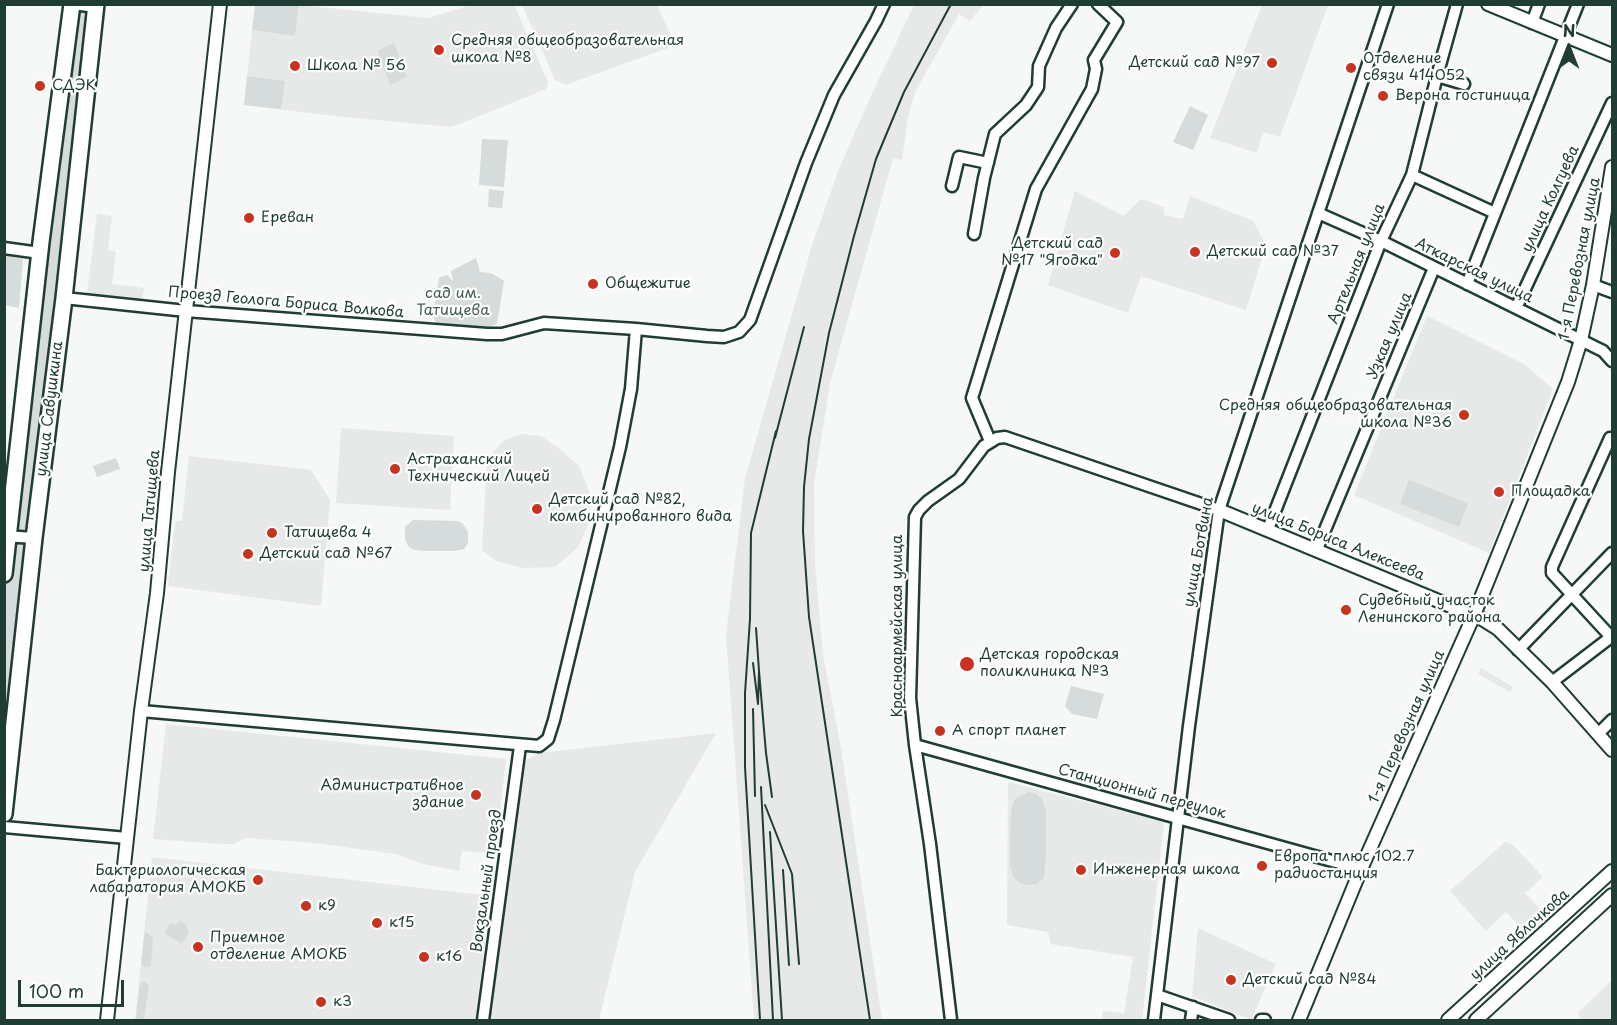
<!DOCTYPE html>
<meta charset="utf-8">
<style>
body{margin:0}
#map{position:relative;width:1617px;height:1025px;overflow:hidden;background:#f6f7f7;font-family:"Playpen Sans",sans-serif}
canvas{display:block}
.frame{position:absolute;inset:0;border:6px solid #1f3d34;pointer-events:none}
.north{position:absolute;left:1539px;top:18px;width:60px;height:60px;-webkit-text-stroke:4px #fff;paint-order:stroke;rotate:0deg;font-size:16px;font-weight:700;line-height:24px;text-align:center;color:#1f3d34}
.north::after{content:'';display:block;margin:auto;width:21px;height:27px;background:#1f3d34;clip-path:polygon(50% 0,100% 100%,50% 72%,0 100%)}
.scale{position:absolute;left:18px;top:980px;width:106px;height:27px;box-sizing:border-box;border:3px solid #1f3d34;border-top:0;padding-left:8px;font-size:18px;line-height:21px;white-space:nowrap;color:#1f3d34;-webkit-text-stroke:4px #fff;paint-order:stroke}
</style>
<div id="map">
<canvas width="1617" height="1025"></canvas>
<div class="frame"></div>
<div class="north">N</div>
<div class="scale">100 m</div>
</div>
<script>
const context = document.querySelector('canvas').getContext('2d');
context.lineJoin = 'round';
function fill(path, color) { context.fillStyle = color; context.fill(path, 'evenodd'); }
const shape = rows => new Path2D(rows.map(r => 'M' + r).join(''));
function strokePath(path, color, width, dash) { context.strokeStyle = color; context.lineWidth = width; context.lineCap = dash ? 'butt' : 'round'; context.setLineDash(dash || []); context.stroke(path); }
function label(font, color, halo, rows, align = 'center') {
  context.font = font + ' "Playpen Sans",sans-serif'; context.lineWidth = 4.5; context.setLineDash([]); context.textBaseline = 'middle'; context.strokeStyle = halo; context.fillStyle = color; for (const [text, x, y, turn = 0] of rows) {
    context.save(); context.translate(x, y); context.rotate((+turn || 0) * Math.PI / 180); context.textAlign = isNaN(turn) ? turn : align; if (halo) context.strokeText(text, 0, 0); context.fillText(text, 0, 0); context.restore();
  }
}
fill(shape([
 [299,5,428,18,471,5,514,5,548,82,546,89,452,127,335,116,244,105,252,30,295,35],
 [522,5,657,5,673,40,668,48,568,84,563,84,555,80],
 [914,5,983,5,970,21,959,14,915,92,908,117,902,160,893,158,830,383,814,484,815,564,823,655,841,748,882,1020,754,1020,726,635,745,478,812,245,839,169,870,98],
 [1262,5,1328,5,1280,137,1263,132,1257,153,1210,138],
 [1075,191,1124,216,1141,199,1164,207,1164,215,1183,219,1190,196,1253,221,1266,245,1246,310,1141,276,1128,313,1048,285],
 [97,214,112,216,108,250,116,252,112,284,144,288,142,301,87,294],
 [1427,316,1524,364,1553,389,1489,553,1354,495],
 [341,428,454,436,450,510,336,503],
 [521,434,541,436,560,449,579,466,590,494,588,525,578,547,555,567,522,568,496,561,482,550,487,459,504,440],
 [189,456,311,470,330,500,321,606,168,586,175,521,182,521],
 [1481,668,1513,687,1510,692,1478,674],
 [166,724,506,759,495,854,462,851,459,871,423,864,395,854,316,843,245,838,233,844,224,844,153,839],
 [716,733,635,872,599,1020,489,1020,524,762,539,753],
 [1008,782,1164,822,1142,1020,1102,1020,1103,1011,1124,1013,1133,957,1051,944,1048,932,1007,925],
 [1505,842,1512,844,1543,877,1525,893,1543,912,1523,930,1506,912,1486,931,1450,891],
 [152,857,491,896,475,1020,135,1020],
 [1198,928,1276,964,1251,1020,1192,996],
 [1612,980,1612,1020,1583,1020,1577,1014]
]), '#e6e9e8');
fill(shape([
 [72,5,96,5,5,814,5,579],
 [255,5,299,5,295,36,252,30],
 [394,43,407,77,390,85,377,51],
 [247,76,285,81,281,109,244,105],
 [1190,106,1208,115,1193,150,1173,142],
 [482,139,508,140,504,187,479,185],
 [489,189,504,191,502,208,488,207],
 [4,255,23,259,19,308,5,305],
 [476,258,480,272,491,273,504,281,497,324,493,325,492,329,486,326,486,331,437,326,433,315,439,278,447,275,453,281,451,271],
 [116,458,120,469,97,477,93,466],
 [1409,480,1468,503,1459,527,1400,504],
 [413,520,458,521,463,524,468,532,468,543,464,549,453,551,421,551,412,549,408,546,405,539,405,527],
 [1071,686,1104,694,1097,719,1072,714,1065,706],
 [1028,792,1035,793,1042,799,1046,811,1046,855,1044,878,1036,884,1027,885,1020,883,1013,877,1010,865,1010,837,1011,811,1014,800],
 [181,921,186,925,189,933,182,944,164,933,171,923,175,925],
 [145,931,153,938,151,966,144,967,141,963],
 [144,981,149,985,144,1019,136,1018,140,984]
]), '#d6dcdb');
const minor = shape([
 [73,4,96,7],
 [1532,23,1539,4],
 [1437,76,1464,84],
 [1412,175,1495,213],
 [952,186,959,157,988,163],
 [1318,213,1381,241,1603,351,1612,361],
 [974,234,984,178,995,134,1026,105,1038,87,1039,66,1056,28,1072,4],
 [4,248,40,253],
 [1467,284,1578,4],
 [1593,285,1612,292],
 [64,298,186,311,487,334,502,334,544,323,636,329,707,336,724,337,739,332,750,320,806,163,834,95,876,21,884,4],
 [1516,308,1612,103],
 [990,441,972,398,1036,189,1092,89,1096,69,1094,60,1117,22,1098,4],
 [1612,441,1610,438,1552,567,1552,573,1611,637,1612,636],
 [1268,529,1381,241,1412,175,1437,76,1457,4],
 [4,536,34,538],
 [1317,549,1434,268],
 [1518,650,1612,553],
 [1552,682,1611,637],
 [141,711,539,746,548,739,554,720,620,447,631,389,636,329],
 [1599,733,1612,720],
 [915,745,1361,869],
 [4,827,127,838],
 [1157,995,1229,1020],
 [483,1020,520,746],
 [951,1020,930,844,915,745,910,698,915,517,919,510,928,501,959,479,984,446,997,438,1005,437,1219,510],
 [1154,1020,1189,726,1219,510,1388,4],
 [1191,1020,1193,1007],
 [1261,1020,1265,1020]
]);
const major = shape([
 [1488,4,1612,55],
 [1219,510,1482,619,1498,629,1552,682,1612,750],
 [107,1020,141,711,157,593,168,472,220,4],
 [1299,1020,1361,869,1474,615,1568,382,1581,340,1593,285,1612,167],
 [1448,1020,1612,871],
 [1476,1020,1612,895]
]);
const highway = shape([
 [4,574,41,242,72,4],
 [4,814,34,538,64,298,96,4]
]);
strokePath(minor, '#1f3d34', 15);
strokePath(major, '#1f3d34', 16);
strokePath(highway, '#1f3d34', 20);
strokePath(minor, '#fff', 10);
strokePath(major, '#fff', 12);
strokePath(highway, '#fff', 15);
strokePath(shape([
 [775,438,804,327],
 [756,628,759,671],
 [753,663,758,704,759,671,766,753,772,797],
 [753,709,755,796],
 [761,787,773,1020],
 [765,805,792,874,799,964],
 [770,832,782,1020],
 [783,870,789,965],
 [760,1020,745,767,745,693,750,619,751,533,776,431],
 [870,1020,809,617,803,531,804,487,809,439,829,333,854,236,876,159,904,92,951,4]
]), '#1f3d34', 2);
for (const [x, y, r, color] of [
 [439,50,6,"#c8321e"],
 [1272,63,6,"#c8321e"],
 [295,66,6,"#c8321e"],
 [1351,68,6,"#c8321e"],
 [40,86,6,"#c8321e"],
 [1383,96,6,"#c8321e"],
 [249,218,6,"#c8321e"],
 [1195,252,6,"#c8321e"],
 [1115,253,6,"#c8321e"],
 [593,284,6,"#c8321e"],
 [1464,415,6,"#c8321e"],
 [395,469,6,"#c8321e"],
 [1499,492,6,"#c8321e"],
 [537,509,6,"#c8321e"],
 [272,533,6,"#c8321e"],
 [248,554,6,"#c8321e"],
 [1346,610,6,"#c8321e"],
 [967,664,8,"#c8321e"],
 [940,731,6,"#c8321e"],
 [476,795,6,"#c8321e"],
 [1262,866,6,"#c8321e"],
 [1081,870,6,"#c8321e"],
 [258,880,6,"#c8321e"],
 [306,906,6,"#c8321e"],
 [377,923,6,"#c8321e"],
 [198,947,6,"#c8321e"],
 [424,957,6,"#c8321e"],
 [1231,980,6,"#c8321e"],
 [321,1002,6,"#c8321e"]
]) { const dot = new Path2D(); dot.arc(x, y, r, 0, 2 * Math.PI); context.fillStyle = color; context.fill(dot); strokePath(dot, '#fff', 2); }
label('15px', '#1f3d34', '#fff', [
 ["Средняя общеобразовательная",451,41],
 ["школа №8",451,58],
 ["Отделение",1363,59],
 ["связи 414052",1363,76],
 ["Детский сад №97",1260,63,"right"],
 ["Школа № 56",307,66],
 ["СДЭК",52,86],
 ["Верона гостиница",1395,96],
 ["Ереван",261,218],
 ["Детский сад",1103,244,"right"],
 ["№17 \"Ягодка\"",1103,261,"right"],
 ["Детский сад №37",1207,252],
 ["Общежитие",605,284],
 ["Средняя общеобразовательная",1452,406,"right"],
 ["школа №36",1452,423,"right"],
 ["Астраханский",407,460],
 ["Технический Лицей",407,477],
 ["Площадка",1511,492],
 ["Детский сад №82,",549,500],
 ["комбинированного вида",549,517],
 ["Татищева 4",284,533],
 ["Детский сад №67",260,554],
 ["Судебный участок",1358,601],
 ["Ленинского района",1358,618],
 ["Детская городская",980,655],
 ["поликлиника №3",980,672],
 ["А спорт планет",952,731],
 ["Административное",464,786,"right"],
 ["здание",464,803,"right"],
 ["Европа плюс 102.7",1274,857],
 ["радиостанция",1274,874],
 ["Инженерная школа",1093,870],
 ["Бактериологическая",246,871,"right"],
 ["лабаратория АМОКБ",246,888,"right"],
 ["к9",318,906],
 ["к15",389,923],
 ["Приемное",210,938],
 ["отделение АМОКБ",210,955],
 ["к16",436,957],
 ["Детский сад №84",1243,980],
 ["к3",333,1002]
], 'left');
label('15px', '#1f3d34', '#fff', [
 ["улица Колгуева",1551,199,-65],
 ["1-я Перевозная улица",1580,259,-79],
 ["Артельная улица",1357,264,-68],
 ["Аткарская улица",1474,271,26],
 ["Проезд Геолога Бориса Волкова",286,303,5],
 ["Узкая улица",1390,336,-67],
 ["улица Савушкина",50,409,-83],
 ["улица Татищева",150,511,-85],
 ["улица Бориса Алексеева",1338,542,22],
 ["улица Ботвина",1199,552,-80],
 ["Красноармейская улица",898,626,-90],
 ["1-я Перевозная улица",1407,727,-66],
 ["Станционный переулок",1142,792,15],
 ["Вокзальный проезд",487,881,-82],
 ["улица Яблочкова",1520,935,-42]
]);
label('15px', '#445d55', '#fff', [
 ["сад им.",453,294],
 ["Татищева",453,311]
]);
</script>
